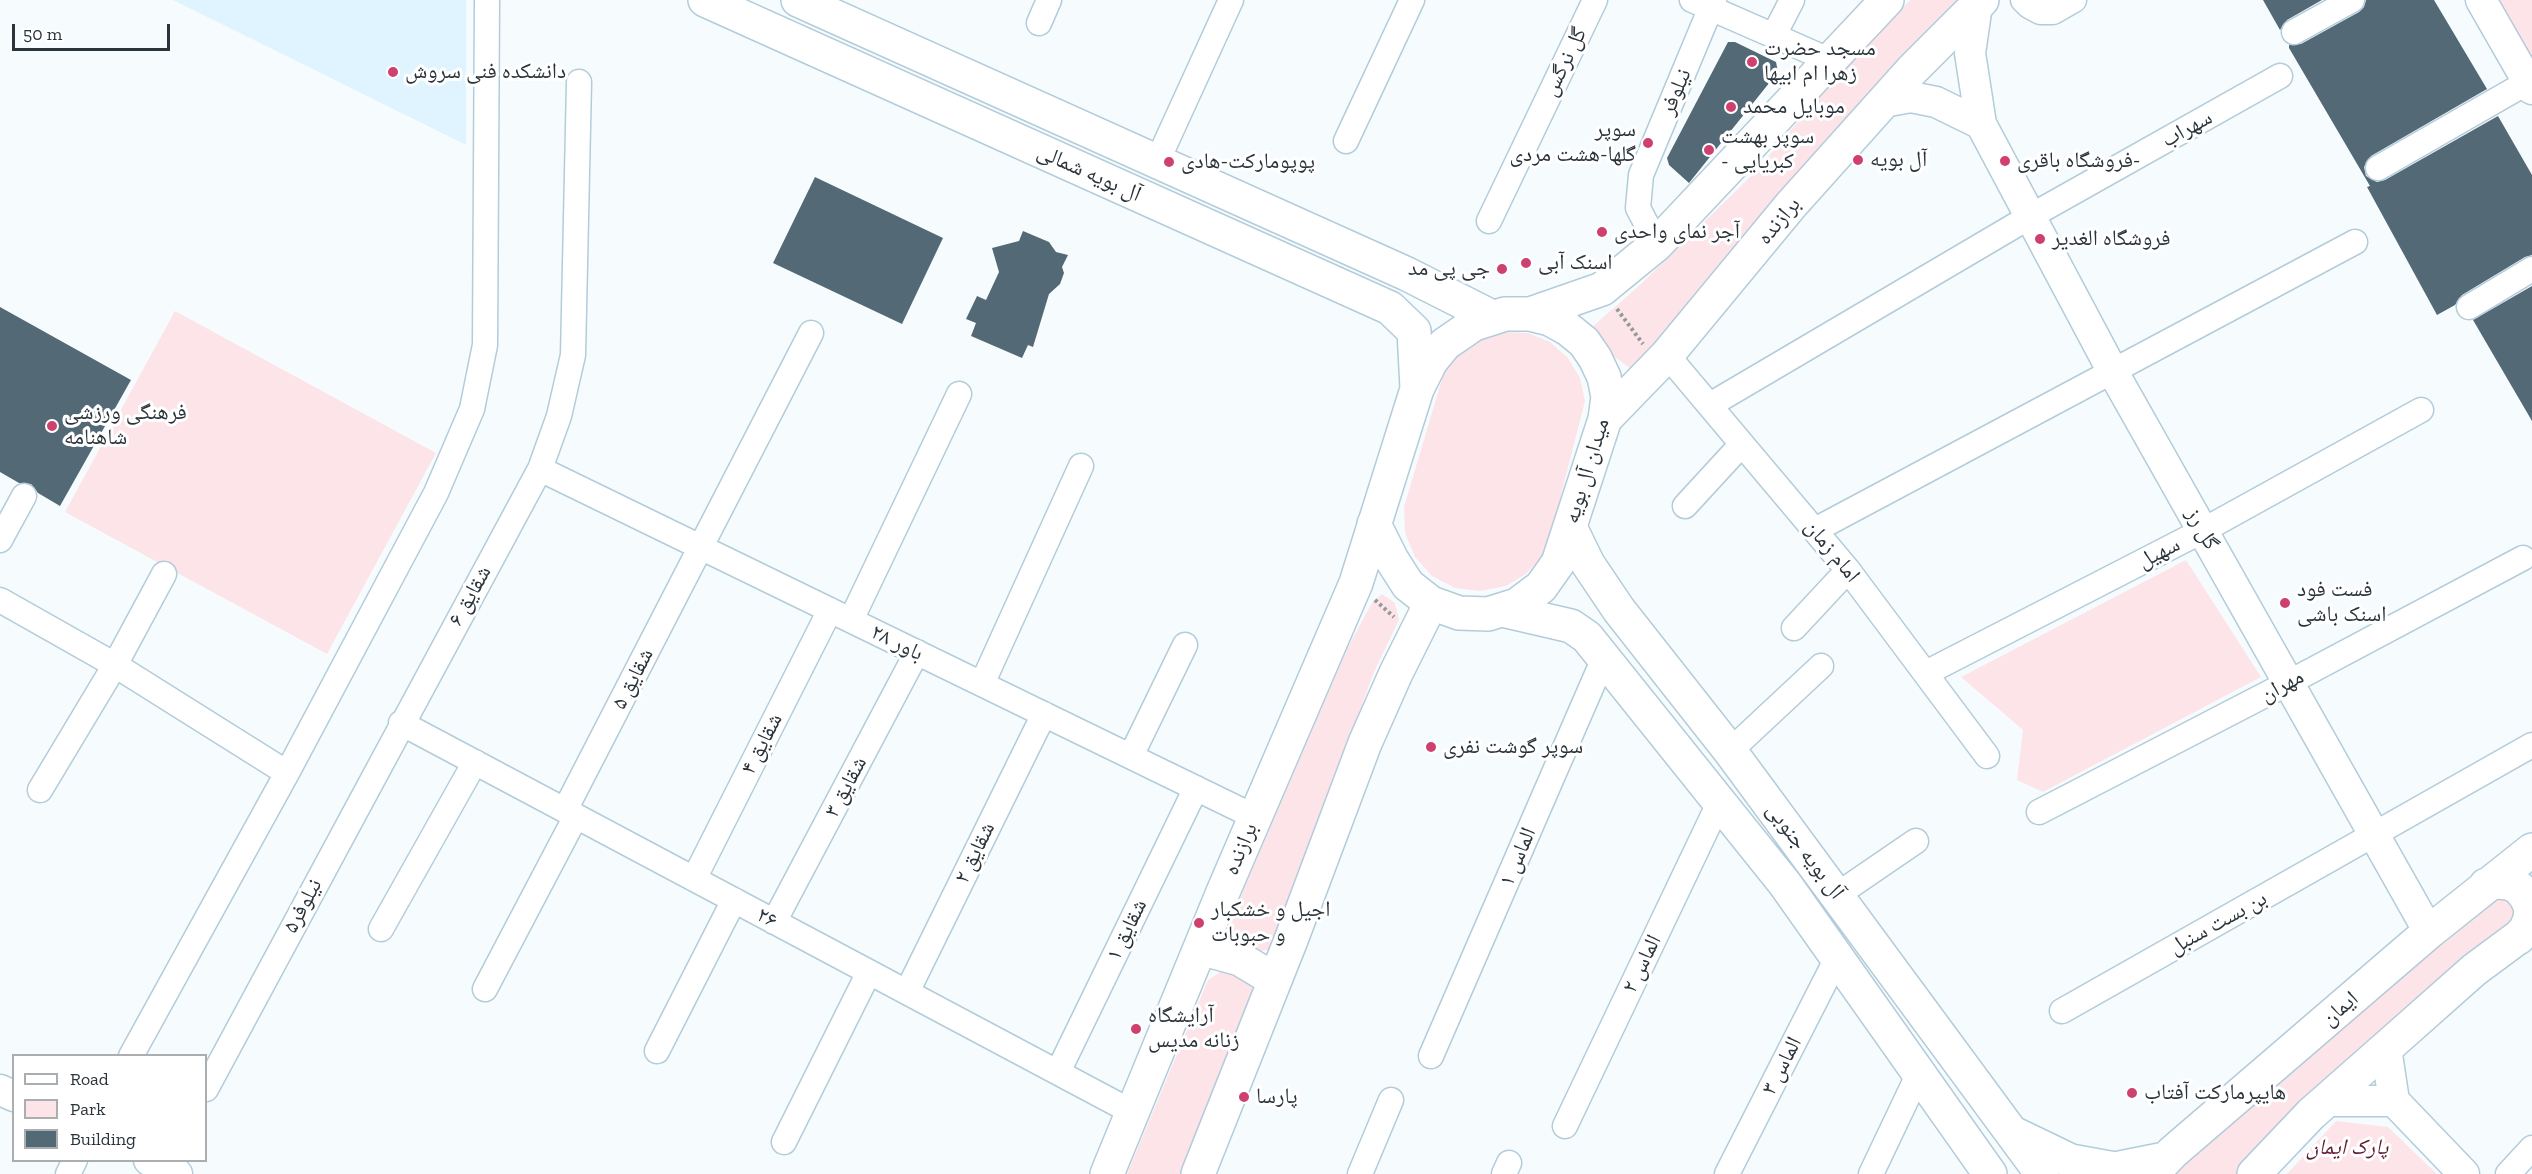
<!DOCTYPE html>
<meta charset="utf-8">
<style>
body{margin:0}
#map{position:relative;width:2532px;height:1174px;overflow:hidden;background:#f6fcfe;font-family:"Zilla Slab",serif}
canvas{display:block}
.legend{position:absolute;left:12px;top:1054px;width:195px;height:108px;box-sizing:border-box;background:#fff;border:2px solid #aaaeb0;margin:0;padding:8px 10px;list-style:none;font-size:18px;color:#2a343a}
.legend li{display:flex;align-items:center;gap:12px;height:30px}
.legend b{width:30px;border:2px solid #aaaeb0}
.scale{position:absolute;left:12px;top:24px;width:158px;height:27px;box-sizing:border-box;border:3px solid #2a343a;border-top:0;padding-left:8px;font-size:18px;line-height:21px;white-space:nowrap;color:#2a343a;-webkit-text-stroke:4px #fff;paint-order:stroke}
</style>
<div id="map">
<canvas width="2532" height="1174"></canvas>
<ul class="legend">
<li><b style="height:8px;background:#fff"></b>Road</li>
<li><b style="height:16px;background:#fce4e9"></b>Park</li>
<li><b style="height:16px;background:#536a76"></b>Building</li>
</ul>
<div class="scale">50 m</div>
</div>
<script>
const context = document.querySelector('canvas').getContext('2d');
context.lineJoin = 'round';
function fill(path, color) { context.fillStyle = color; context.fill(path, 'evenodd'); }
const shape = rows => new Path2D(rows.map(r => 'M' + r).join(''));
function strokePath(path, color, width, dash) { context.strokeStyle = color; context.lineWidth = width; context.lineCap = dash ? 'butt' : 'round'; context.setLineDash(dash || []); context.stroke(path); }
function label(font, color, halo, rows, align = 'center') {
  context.font = font + ' "Zilla Slab","Noto Naskh Arabic",serif'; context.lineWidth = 6; context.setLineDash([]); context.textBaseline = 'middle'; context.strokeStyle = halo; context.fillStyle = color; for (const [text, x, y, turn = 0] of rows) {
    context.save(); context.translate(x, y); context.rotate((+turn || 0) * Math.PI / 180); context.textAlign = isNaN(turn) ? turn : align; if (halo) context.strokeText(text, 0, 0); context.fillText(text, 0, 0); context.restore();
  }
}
fill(shape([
 [173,0,466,0,466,145]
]), '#dff4ff');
fill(shape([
 [1910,0,1961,0,1634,371,1609,353,1591,328,1640,285,1754,173,1865,44],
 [2498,0,2532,0,2532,59],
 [175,311,436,453,327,654,65,512],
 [1504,332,1528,333,1550,342,1568,358,1580,378,1585,401,1551,534,1542,556,1526,574,1506,586,1480,591,1455,588,1432,576,1415,557,1405,533,1404,507,1444,372,1460,352,1482,338],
 [2186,560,2261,677,2043,792,2017,780,2023,730,1961,677],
 [1382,594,1395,603,1399,620,1374,672,1271,950,1248,952,1234,945,1229,924,1348,647,1373,601],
 [2499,894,2514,900,2513,926,2239,1174,2169,1174],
 [1222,971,1242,977,1256,992,1182,1174,1127,1174,1208,980],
 [2336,1121,2388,1127,2437,1174,2287,1174]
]), '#fce4e9');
fill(shape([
 [2263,0,2322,0,2287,20,2280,30],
 [2366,0,2434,0,2487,89,2371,156,2364,167,2366,176,2377,182,2385,180,2498,116,2532,175,2532,255,2525,257,2462,295,2455,305,2437,315,2367,187,2370,186,2289,48,2289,45,2301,44,2359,12,2364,7],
 [1728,42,1735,42,1776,62,1778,72,1689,183,1669,165,1667,158],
 [815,177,943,238,902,324,773,263],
 [1023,231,1049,242,1056,252,1068,255,1062,267,1064,273,1060,284,1049,294,1033,347,1028,345,1022,358,971,336,976,323,966,319,977,296,986,300,999,272,992,248,1019,241],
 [2532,286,2532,421,2473,320],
 [0,307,131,380,60,506,38,493,31,484,19,483,0,472]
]), '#536a76');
const minor = shape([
 [1692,0,1829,60],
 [2023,0,2029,6,2040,12,2053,12,2074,0],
 [1039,23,1049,0],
 [2294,32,2352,0],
 [1774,35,1792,0],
 [1346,141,1412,0],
 [1157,162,1231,0],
 [2378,168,2528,82],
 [1489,221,1595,0],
 [1657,244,1638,208,1641,175,1714,0],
 [2469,307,2532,269],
 [1667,355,1848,570,1987,756],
 [1710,405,2031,216,2280,76],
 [540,469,1255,817],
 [1685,506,1742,444],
 [1815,530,2355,242],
 [0,540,24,496],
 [0,600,115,665,287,773],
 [851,620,959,394],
 [1794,628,1848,570],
 [1926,673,2202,531,2421,410],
 [982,684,1081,466],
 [401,723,1132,1112],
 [1730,751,1821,666],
 [1131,756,1185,645],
 [40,790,115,665,164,574],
 [565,810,811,333],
 [2039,812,2288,683,2523,558],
 [694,879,830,610],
 [1837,895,1916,841],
 [774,922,917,652],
 [381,929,475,762],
 [485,989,576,816],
 [907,992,1044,714],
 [2062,1011,2532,745],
 [657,1051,734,900],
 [131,1056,287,773,436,493,472,409,485,345,487,0],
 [1431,1056,1604,658],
 [1058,1072,1196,788],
 [206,1089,540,469,559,416,573,355,579,82],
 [1565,1126,1719,803],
 [784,1142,869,972],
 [68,1174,75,1160],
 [1360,1174,1391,1100],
 [1504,1174,1509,1163],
 [1727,1174,1837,958],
 [1871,1174,1919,1073],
 [2508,1174,2532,1148]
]);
const tertiary = shape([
 [2481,0,2532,89],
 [1977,5,1970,53,1981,124,2113,372,2429,932],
 [1883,102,1911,97,1936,102,1981,124],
 [0,1090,14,1096],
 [2326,1101,2394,1101,2386,1048],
 [2394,1101,2464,1174],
 [149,1160,177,1174]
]);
const secondary = shape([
 [705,0,1390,308,1414,331,1417,388],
 [798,0,1407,274,1492,317],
 [1530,314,1602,289,1657,244,1887,0],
 [1605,419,1667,355,1791,205,1912,70,1982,0],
 [1570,527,1588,564,1619,610,1730,751,2042,1174],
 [1502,610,1571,626,1587,637,1785,884,1990,1174],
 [2486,885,2497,882,2509,883,2519,888,2526,897,2531,908,2530,919,2526,929,2518,938],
 [1200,948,1240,959,1275,980],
 [2015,1134,2071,1161,2115,1169,2165,1159],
 [1107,1174,1223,892,1356,583,1417,389,1431,361,1445,344,1474,324,1505,314,1530,314,1550,319,1568,329,1584,342,1595,358,1604,377,1608,397,1605,419,1558,563,1541,587,1517,605,1488,614,1459,613,1431,603,1408,585,1392,560,1374,524],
 [1198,1174,1291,940,1365,743,1396,673,1431,603],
 [2152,1174,2173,1152,2429,932,2532,850],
 [2254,1174,2311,1114,2386,1048,2474,970,2532,927]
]);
strokePath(minor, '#b3ccda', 27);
strokePath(tertiary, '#b3ccda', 33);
strokePath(secondary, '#b3ccda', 36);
strokePath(shape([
 [1617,309,1643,344],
 [1375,600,1394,617]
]), '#91999d', 4, [3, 3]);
strokePath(minor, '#fff', 24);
strokePath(tertiary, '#fff', 30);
strokePath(secondary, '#fff', 33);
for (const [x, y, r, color] of [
 [1752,62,6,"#ce416f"],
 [393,72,6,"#ce416f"],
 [1731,107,6,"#ce416f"],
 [1648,143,6,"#ce416f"],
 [1709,150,6,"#ce416f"],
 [1858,160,6,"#ce416f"],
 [2005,161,6,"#ce416f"],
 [1169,162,6,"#ce416f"],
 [1602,232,6,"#ce416f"],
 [2040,239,6,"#ce416f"],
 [1526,263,6,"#ce416f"],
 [1502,269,6,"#ce416f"],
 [52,426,6,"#ce416f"],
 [2285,603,6,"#ce416f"],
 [1431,747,6,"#ce416f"],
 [1199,923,6,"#ce416f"],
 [1136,1029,6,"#ce416f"],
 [2132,1093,6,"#ce416f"],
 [1244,1097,6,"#ce416f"]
]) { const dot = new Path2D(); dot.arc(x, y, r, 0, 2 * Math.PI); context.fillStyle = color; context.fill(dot); strokePath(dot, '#fff', 2); }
label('22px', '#2a343a', '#fff', [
 ["مسجد حضرت",1764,49],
 ["زهرا ام ابیها",1764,74],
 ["دانشکده فنی سروش",405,72],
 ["موبایل محمد",1743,107],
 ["سوپر",1636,130,"right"],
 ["گلها-هشت مردی",1636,155,"right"],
 ["سوپر بهشت",1721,137],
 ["- کبریایی",1721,162],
 ["آل بویه",1870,160],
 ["فروشگاه باقری-",2017,161],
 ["پوپومارکت-هادی",1181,162],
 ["آجر نمای واحدی",1614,232],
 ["فروشگاه الغدیر",2052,239],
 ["اسنک آبی",1538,263],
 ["جی پی مد",1490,269,"right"],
 ["فرهنگی ورزشی",64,413],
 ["شاهنامه",64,438],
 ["فست فود",2297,590],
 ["اسنک باشی",2297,615],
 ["سوپر گوشت نفری",1443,747],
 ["اجیل و خشکبار",1211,910],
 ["و حبوبات",1211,935],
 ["آرایشگاه",1148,1016],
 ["زنانه مدیس",1148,1041],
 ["هایپرمارکت آفتاب",2144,1093],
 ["پارسا",1256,1097]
], 'left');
label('22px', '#2a343a', '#fff', [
 ["گل نرگس",1565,62,-64],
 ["نیلوفر",1676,92,-67],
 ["سهراب",2187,129,-29],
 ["آل بویه شمالی",1089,173,24],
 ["برازنده",1779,221,-50],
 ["میدان آل بویه",1587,471,-73],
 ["گل رز",2202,529,61],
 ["امام زمان",1832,551,51],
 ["سهیل",2159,553,-27],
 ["شقایق ۶",470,596,-61],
 ["باور ۲۸",897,643,26],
 ["شقایق ۵",633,679,-63],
 ["مهران",2282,686,-28],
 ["شقایق ۴",762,744,-63],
 ["شقایق ۳",846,787,-62],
 ["برازنده",1241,849,-67],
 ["آل بویه جنوبی",1805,851,53],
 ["شقایق ۲",975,853,-64],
 ["الماس ۱",1518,857,-67],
 ["نیلوفر۵",303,906,-62],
 ["۲۶",767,918,28],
 ["بن بست سنبل",2218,923,-29],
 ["شقایق ۱",1127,930,-64],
 ["الماس ۲",1642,964,-64],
 ["ایمان",2340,1009,-41],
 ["الماس ۳",1782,1066,-63]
]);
label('italic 22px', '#601b31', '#fff', [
 ["پارک ایمان",2347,1148]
]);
</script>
